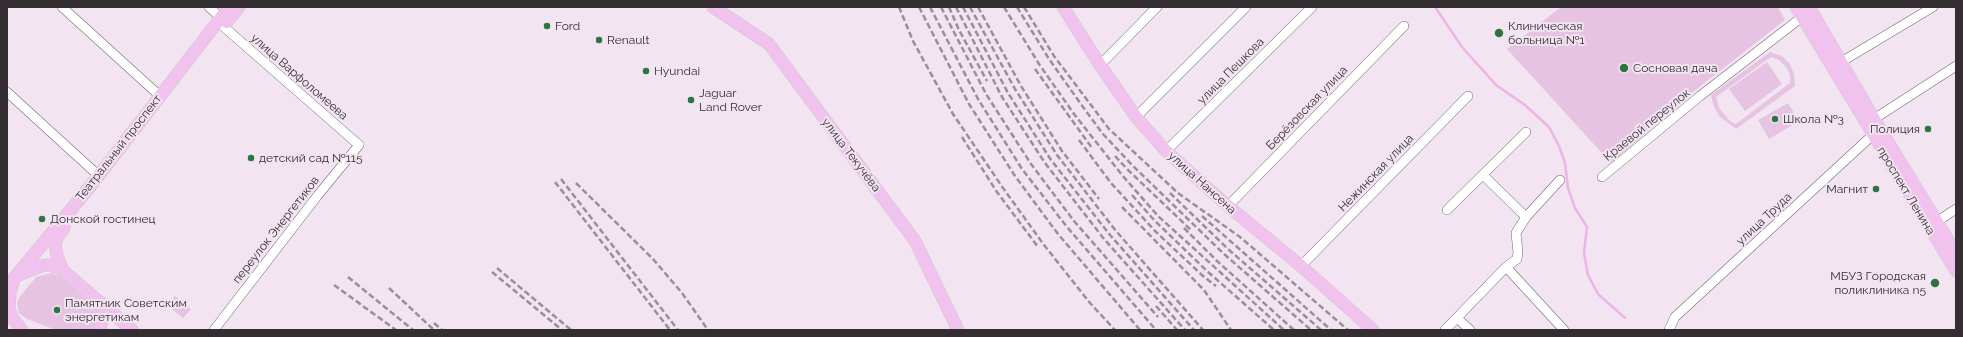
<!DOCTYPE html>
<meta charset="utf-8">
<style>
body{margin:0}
#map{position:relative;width:1963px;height:337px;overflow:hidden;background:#f2e4f0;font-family:Raleway,sans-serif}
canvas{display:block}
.frame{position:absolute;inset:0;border:8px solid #342e33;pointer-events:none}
</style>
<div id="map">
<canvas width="1963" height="337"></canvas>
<div class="frame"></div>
</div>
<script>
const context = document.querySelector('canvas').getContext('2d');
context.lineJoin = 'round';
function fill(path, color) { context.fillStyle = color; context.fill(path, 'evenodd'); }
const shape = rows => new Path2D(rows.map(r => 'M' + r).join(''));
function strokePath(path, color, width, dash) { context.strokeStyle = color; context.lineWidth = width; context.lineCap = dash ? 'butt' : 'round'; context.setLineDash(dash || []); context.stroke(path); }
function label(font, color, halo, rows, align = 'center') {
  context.font = font + ' Raleway,sans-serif'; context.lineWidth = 4; context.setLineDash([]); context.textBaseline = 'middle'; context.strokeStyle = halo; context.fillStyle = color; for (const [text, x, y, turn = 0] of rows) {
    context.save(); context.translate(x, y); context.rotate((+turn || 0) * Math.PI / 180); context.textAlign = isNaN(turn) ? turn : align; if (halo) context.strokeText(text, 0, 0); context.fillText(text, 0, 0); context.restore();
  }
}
fill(shape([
 [1561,7,1778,7,1785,20,1698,88,1611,163,1507,49],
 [1770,52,1782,56,1790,64,1794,74,1795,86,1736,129,1719,116,1713,104,1711,95],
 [1771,57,1779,60,1786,67,1790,75,1790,83,1736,124,1730,121,1719,108,1716,97],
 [1767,62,1782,84,1745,111,1729,89],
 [1788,103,1799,121,1769,139,1758,120],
 [51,273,60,276,95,306,98,311,95,330,56,330,27,319,19,313,17,302,21,295,36,277],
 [175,296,191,309,183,318,167,305]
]), '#e7c3e3');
strokePath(shape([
 [1435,7,1462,47,1496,85,1525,105,1549,127,1559,146,1565,163,1568,188,1575,208,1587,227,1584,253,1588,275,1598,294,1625,318]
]), '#edb4e8', 2.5);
const minor = shape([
 [62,7,160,96],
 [209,7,221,18],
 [1841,62,1933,7],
 [1100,65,1157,7],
 [7,92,99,176],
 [1136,117,1246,7],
 [1874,119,1956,66],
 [1166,151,1312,7],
 [1483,175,1526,217],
 [1602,177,1700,96,1802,17],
 [1228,206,1404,26],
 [1447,210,1526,132],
 [1936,222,1956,209],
 [1301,266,1468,96],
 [1506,267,1564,330],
 [1457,318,1470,330],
 [214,330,318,195,359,145,224,27],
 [1445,330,1506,267,1517,259,1518,253,1516,233,1526,217,1560,180],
 [1669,330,1675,317,1877,131]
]);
const major = shape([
 [713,7,769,44,915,241,958,330],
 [1063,7,1100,65,1136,117,1166,151,1228,206,1301,266,1373,330],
 [1796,7,1956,271],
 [1809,7,1880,129,1956,253],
 [227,22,239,7],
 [63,270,57,256,55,244,58,236,64,228],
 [19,275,41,266,49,265,60,268,132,330],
 [14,279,10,293,9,309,13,319,22,330],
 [7,287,93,183,229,7],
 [100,330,103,316,102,303]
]);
strokePath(minor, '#736771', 10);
strokePath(major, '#cac9ca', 13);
strokePath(minor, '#fff', 9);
strokePath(major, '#f2c2ee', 12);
strokePath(shape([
 [899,7,913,41,953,114,1003,188,1044,245,1090,303,1115,330],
 [919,7,969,104,1015,176,1058,234,1140,330],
 [930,7,978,99,1022,169,1067,227,1156,330],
 [941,7,986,94,1031,164,1074,221,1158,317],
 [949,7,959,30,987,81],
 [956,7,1002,97,1045,163,1104,239,1185,330],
 [963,7,1008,93,1051,160,1110,235,1194,330],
 [970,7,1015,89,1057,155,1116,231,1203,330],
 [978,7,1021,86,1062,151,1099,199],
 [1004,7,1039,64,1074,114,1122,175,1158,216,1284,330],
 [1017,7,1049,59,1083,107,1103,134,1133,166,1224,254,1311,330],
 [1024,7,1054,56,1109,129,1178,193,1240,237,1348,330],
 [1035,69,1092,148],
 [962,137,997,192,1038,247],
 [1079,140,1111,183,1155,231,1203,276,1216,286],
 [1115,156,1128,170,1191,230],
 [561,179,678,330],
 [555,182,670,330],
 [576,183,653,259,682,293,708,330],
 [1170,193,1228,249,1321,330],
 [1132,195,1154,220,1207,271,1274,330],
 [1122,207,1204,290,1231,330],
 [1202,216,1331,330],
 [1184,228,1217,261,1294,330],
 [497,268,571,330],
 [492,272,562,330],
 [348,277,413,330],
 [334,285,396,330],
 [389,288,434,330],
 [1156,306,1177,330],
 [434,323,442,330]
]), '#998f98', 2.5, [6, 3]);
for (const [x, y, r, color] of [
 [547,26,4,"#2d7440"],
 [1499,33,5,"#2d7440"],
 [599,40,4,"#2d7440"],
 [1624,68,5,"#2d7440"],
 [646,71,4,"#2d7440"],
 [691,100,4,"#2d7440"],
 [1775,119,4,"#2d7440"],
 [1928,129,4,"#2d7440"],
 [251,158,4,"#2d7440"],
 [1876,189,4,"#2d7440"],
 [42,219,4,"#2d7440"],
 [1935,283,5,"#2d7440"],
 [57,310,4,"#2d7440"]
]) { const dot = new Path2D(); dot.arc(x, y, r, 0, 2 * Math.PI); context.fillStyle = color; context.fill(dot); strokePath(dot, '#f2e4f0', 1.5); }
label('12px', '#342e33', '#f2e4f0', [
 ["Ford",555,26],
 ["Клиническая",1508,26],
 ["больница №1",1508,40],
 ["Renault",607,40],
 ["Сосновая дача",1633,68],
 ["Hyundai",654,71],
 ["Jaguar",699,93],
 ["Land Rover",699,107],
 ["Школа №3",1783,119],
 ["Полиция",1920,129,"right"],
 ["детский сад №115",259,158],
 ["Магнит",1868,189,"right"],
 ["Донской гостинец",50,219],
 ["МБУЗ Городская",1926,276,"right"],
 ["поликлиника n5",1926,290,"right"],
 ["Памятник Советским",65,303],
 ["энергетикам",65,317]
], 'left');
label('12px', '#342e33', '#f2e4f0', [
 ["улица Пешкова",1231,71,-45],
 ["улица Варфоломеева",299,77,41],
 ["Берёзовская улица",1307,108,-46],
 ["Краевой переулок",1647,125,-39],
 ["Театральный проспект",119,148,-52],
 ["улица Текучёва",851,155,53],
 ["Нежинская улица",1376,173,-46],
 ["улица Нансена",1202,183,42],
 ["проспект Ленина",1906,191,59],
 ["улица Труда",1764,219,-43],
 ["переулок Энергетиков",276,230,-52]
]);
</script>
